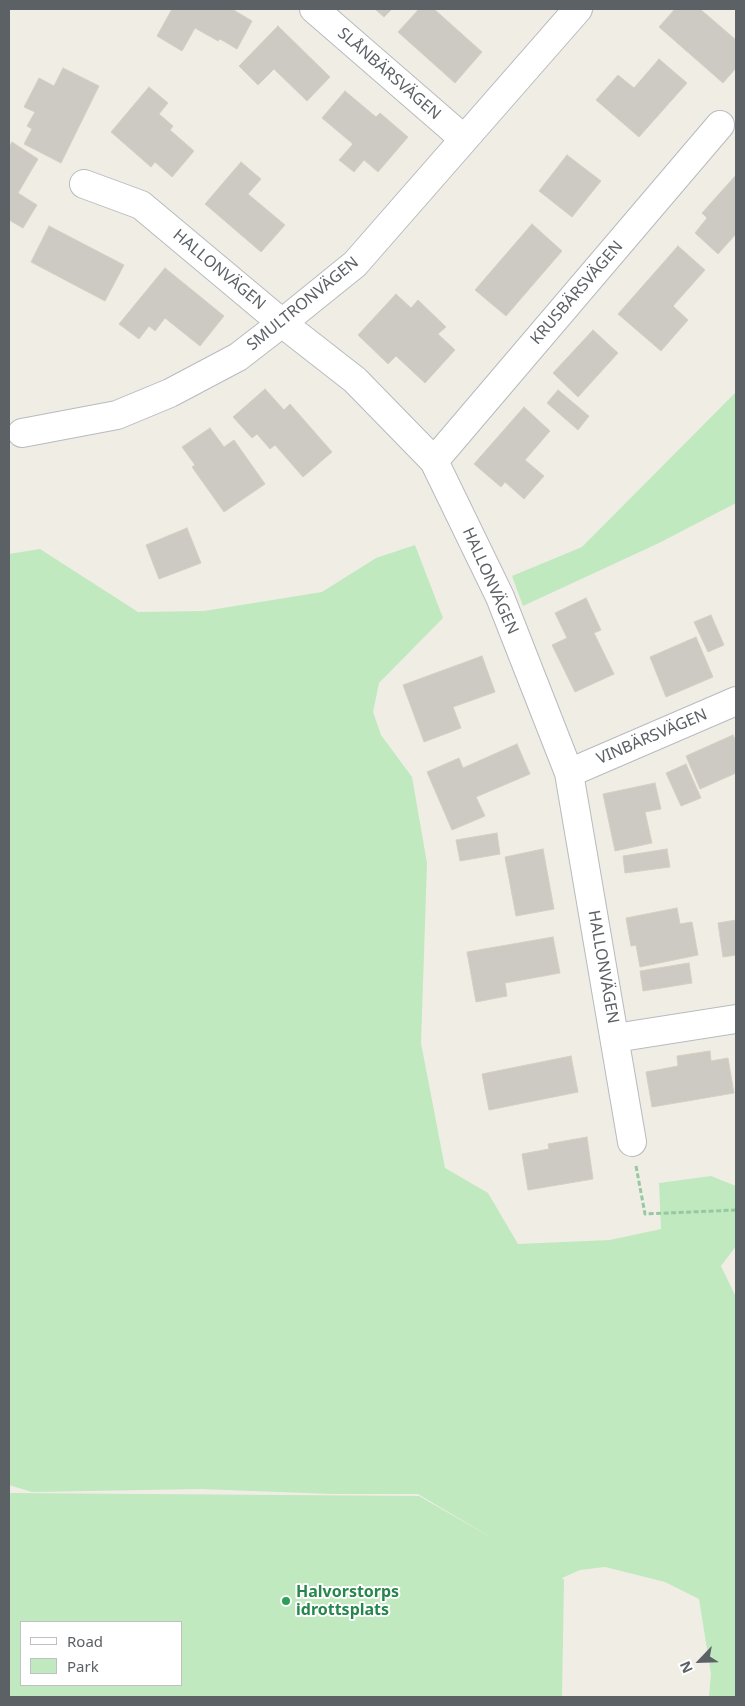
<!DOCTYPE html>
<meta charset="utf-8">
<style>
body{margin:0}
#map{position:relative;width:745px;height:1706px;overflow:hidden;background:#f0ede5;font-family:"Noto Sans",sans-serif}
canvas{display:block}
.frame{position:absolute;inset:0;border:10px solid #5c6166;pointer-events:none}
.legend{position:absolute;left:20px;top:1621px;width:162px;height:65px;box-sizing:border-box;background:#fff;border:1px solid #bec0c2;margin:0;padding:6px 9px;list-style:none;font-size:15px;color:#5c6166}
.legend li{display:flex;align-items:center;gap:10px;height:25px}
.legend b{width:25px;border:1px solid #bec0c2}
.north{position:absolute;left:675px;top:1636px;width:50px;height:50px;-webkit-text-stroke:4px #fff;paint-order:stroke;rotate:246deg;font-size:14px;font-weight:700;line-height:20px;text-align:center;color:#5c6166}
.north::after{content:'';display:block;margin:auto;width:18px;height:22px;background:#5c6166;clip-path:polygon(50% 0,100% 100%,50% 72%,0 100%)}
</style>
<div id="map">
<canvas width="745" height="1706"></canvas>
<div class="frame"></div>
<ul class="legend">
<li><b style="height:6px;background:#fff"></b>Road</li>
<li><b style="height:14px;background:#c0e9bf"></b>Park</li>
</ul>
<div class="north">N</div>
</div>
<script>
const context = document.querySelector('canvas').getContext('2d');
context.lineJoin = 'round';
function fill(path, color) { context.fillStyle = color; context.fill(path, 'evenodd'); }
const shape = rows => new Path2D(rows.map(r => 'M' + r).join(''));
function strokePath(path, color, width, dash) { context.strokeStyle = color; context.lineWidth = width; context.lineCap = dash ? 'butt' : 'round'; context.setLineDash(dash || []); context.stroke(path); }
function label(font, color, halo, rows, align = 'center') {
  context.font = font + ' "Noto Sans",sans-serif'; context.lineWidth = 4; context.setLineDash([]); context.textBaseline = 'middle'; context.strokeStyle = halo; context.fillStyle = color; for (const [text, x, y, turn = 0] of rows) {
    context.save(); context.translate(x, y); context.rotate((+turn || 0) * Math.PI / 180); context.textAlign = isNaN(turn) ? turn : align; if (halo) context.strokeText(text, 0, 0); context.fillText(text, 0, 0); context.restore();
  }
}
fill(shape([
 [736,392,736,503,659,543,523,606,512,576,582,547],
 [415,545,443,618,379,683,373,712,381,735,412,777,427,863,421,1043,445,1168,488,1193,518,1244,610,1240,661,1229,659,1183,711,1176,736,1186,736,1246,721,1266,736,1297,736,1697,709,1697,711,1674,699,1599,665,1582,605,1567,580,1570,562,1578,564,1580,562,1697,9,1697,9,1493,419,1496,497,1541,418,1494,332,1494,200,1489,32,1492,9,1485,9,554,40,549,138,612,204,611,322,592,376,558],
 [181,1622,181,1685,21,1685,21,1622]
]), '#c0e9bf');
const building = shape([
 [172,9,232,9,252,21,237,49,220,39,218,41,195,28,182,51,157,36,172,9],
 [375,9,392,9,384,17,375,9],
 [419,9,434,9,482,52,455,83,398,32,419,9],
 [675,9,700,9,736,40,736,68,723,83,659,27,675,9],
 [278,26,330,77,307,101,274,69,258,85,239,66,278,26],
 [659,59,687,83,639,137,596,100,618,75,634,88,659,59],
 [63,68,99,86,61,163,24,144,32,129,27,126,35,112,24,107,39,78,54,86,63,68],
 [149,87,168,103,159,114,173,126,170,130,194,151,172,177,155,162,151,167,111,132,149,87],
 [345,91,376,117,380,113,408,137,378,172,364,160,354,172,339,160,353,144,322,118,345,91],
 [12,142,38,159,18,193,37,205,23,228,9,220,9,147,12,142],
 [567,155,601,181,572,217,539,191,567,155],
 [241,162,261,179,248,194,285,225,261,252,205,204,241,162],
 [736,175,736,234,718,254,695,233,707,218,702,213,736,175],
 [532,224,562,251,506,316,475,290,532,224],
 [49,226,124,265,105,301,31,262,49,226],
 [678,246,705,270,673,306,688,320,661,351,618,314,678,246],
 [165,268,224,316,200,346,165,318,155,331,149,326,139,339,119,324,165,268],
 [396,294,411,308,418,300,446,327,438,334,455,350,425,383,396,356,388,364,358,335,396,294],
 [593,330,618,353,578,397,553,373,593,330],
 [265,389,284,410,290,404,332,452,303,477,275,445,270,449,257,434,252,438,233,417,265,389],
 [558,390,589,416,578,430,547,403,558,390],
 [524,407,550,431,525,460,544,476,524,499,505,482,501,487,474,464,524,407],
 [210,428,224,447,234,440,265,484,224,512,192,467,195,465,182,447,210,428],
 [187,528,201,563,159,579,146,545,187,528],
 [586,598,601,630,594,633,614,674,575,692,552,645,567,638,555,613,586,598],
 [711,615,724,645,708,652,694,622,711,615],
 [696,637,713,677,666,697,650,657,696,637],
 [482,656,495,692,453,707,461,728,424,742,403,685,482,656],
 [733,735,736,742,736,773,700,789,686,756,733,735],
 [517,744,530,774,476,797,485,816,452,830,427,772,459,758,463,768,517,744],
 [686,764,701,798,681,806,666,773,686,764],
 [655,783,661,809,645,812,652,843,615,851,603,794,655,783],
 [497,833,500,854,460,861,456,840,497,833],
 [543,849,554,909,516,916,505,857,543,849],
 [667,849,670,867,625,873,623,856,667,849],
 [677,908,680,924,692,922,698,955,640,967,636,945,631,946,626,918,677,908],
 [736,920,736,955,723,957,718,923,736,920],
 [553,937,560,973,505,983,507,996,476,1002,467,952,553,937],
 [689,963,692,983,643,991,640,971,689,963],
 [710,1051,711,1061,728,1058,734,1093,652,1107,646,1072,678,1066,677,1056,710,1051],
 [571,1056,578,1092,489,1110,482,1074,571,1056],
 [587,1137,593,1179,528,1190,522,1154,549,1149,548,1144,587,1137]
]);
fill(building, '#cdcac3');
strokePath(building, '#d5cfc2', 1);
const street = shape([
 [314,9,464,139],
 [84,184,141,205,282,323,355,380,434,461,500,597,569,773,632,1142],
 [22,433,117,415,170,393,238,357,282,323,355,264,578,9],
 [434,461,720,125],
 [569,773,736,701],
 [615,1038,736,1019]
]);
strokePath(street, '#b7bbbf', 30);
strokePath(shape([
 [636,1166,645,1214,736,1210]
]), '#97c8a4', 3, [5, 2.5]);
strokePath(street, '#fff', 28);
for (const [x, y, r, color] of [
 [286,1601,5,"#2e9e5b"]
]) { const dot = new Path2D(); dot.arc(x, y, r, 0, 2 * Math.PI); context.fillStyle = color; context.fill(dot); strokePath(dot, '#fff', 2); }
label('16px', '#5c6166', '#fff', [
 ["SLÅNBÄRSVÄGEN",389,74,41],
 ["HALLONVÄGEN",219,270,40],
 ["KRUSBÄRSVÄGEN",577,293,-49],
 ["SMULTRONVÄGEN",303,304,-39],
 ["HALLONVÄGEN",490,581,66],
 ["VINBÄRSVÄGEN",652,737,-23],
 ["HALLONVÄGEN",603,967,80]
]);
label('bold 16px', '#27864d', '#fff', [
 ["Halvorstorps",296,1592],
 ["idrottsplats",296,1610]
], 'left');
</script>
